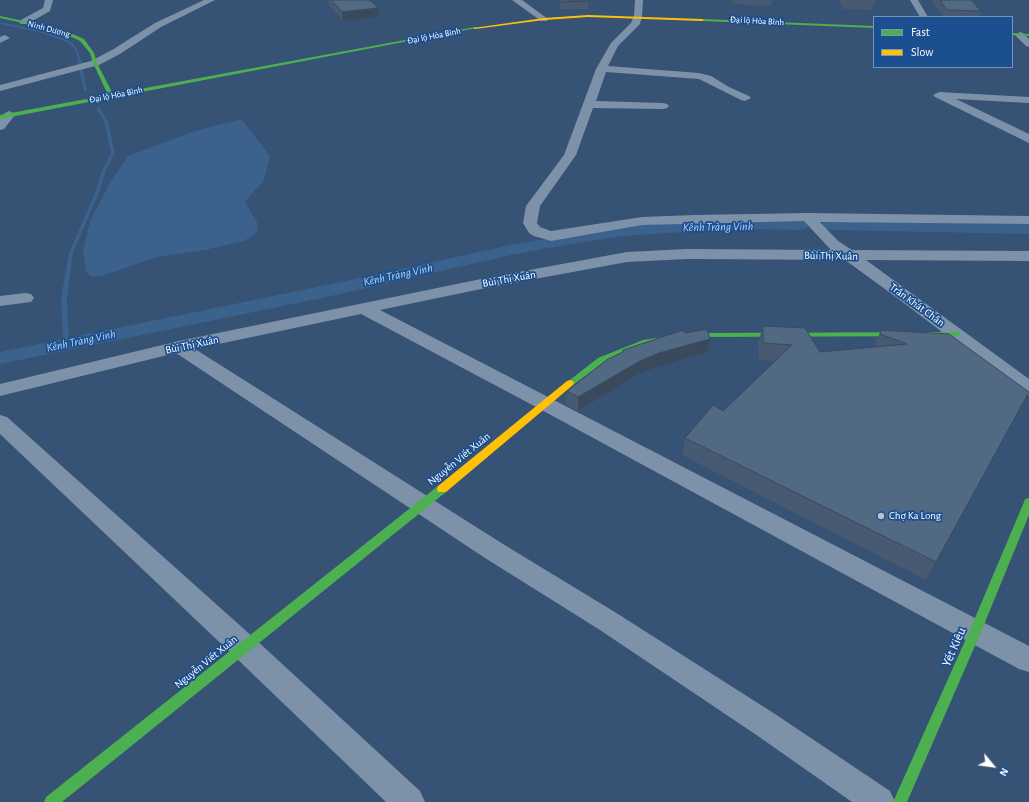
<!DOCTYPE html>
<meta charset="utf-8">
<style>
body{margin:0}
#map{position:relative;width:1029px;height:802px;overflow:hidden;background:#365274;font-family:"Alegreya Sans",sans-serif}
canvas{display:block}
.legend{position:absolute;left:873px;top:16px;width:140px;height:52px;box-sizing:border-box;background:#1b4f8f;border:1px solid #7695bc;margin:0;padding:5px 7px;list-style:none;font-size:12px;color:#fff}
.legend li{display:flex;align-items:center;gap:8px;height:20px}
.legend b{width:20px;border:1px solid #7695bc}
.north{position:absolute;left:973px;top:746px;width:40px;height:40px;-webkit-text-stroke:3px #1b4f8f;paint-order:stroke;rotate:119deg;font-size:11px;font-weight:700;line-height:16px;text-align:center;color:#fff}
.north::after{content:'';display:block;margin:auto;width:14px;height:18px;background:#fff;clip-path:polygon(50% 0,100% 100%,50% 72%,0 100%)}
</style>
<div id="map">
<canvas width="1029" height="802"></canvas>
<ul class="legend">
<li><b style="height:5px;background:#4caf50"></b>Fast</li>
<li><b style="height:5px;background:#ffc107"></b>Slow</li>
</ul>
<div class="north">N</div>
</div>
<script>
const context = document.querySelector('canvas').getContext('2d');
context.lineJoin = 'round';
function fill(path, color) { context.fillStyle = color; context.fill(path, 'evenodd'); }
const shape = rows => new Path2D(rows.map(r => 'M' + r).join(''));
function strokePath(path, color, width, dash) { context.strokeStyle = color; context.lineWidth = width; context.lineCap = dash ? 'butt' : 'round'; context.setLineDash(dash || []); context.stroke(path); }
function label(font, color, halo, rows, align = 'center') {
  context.font = font + ' "Alegreya Sans",sans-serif'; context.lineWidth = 3.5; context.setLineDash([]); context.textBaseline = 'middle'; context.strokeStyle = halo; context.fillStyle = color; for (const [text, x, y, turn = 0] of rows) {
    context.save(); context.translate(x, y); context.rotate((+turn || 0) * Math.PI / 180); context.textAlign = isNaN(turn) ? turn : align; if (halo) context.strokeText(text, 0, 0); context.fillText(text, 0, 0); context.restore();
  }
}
fill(shape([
 [239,120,243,121,270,156,264,180,245,202,257,222,258,229,255,234,244,241,205,250,157,257,105,275,92,277,86,272,83,252,90,221,111,181,128,156,181,136,209,127]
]), '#3b618d');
fill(shape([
 [0,22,44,31,66,39,73,43,78,51,82,64,80,65,78,64,76,51,71,45,64,41,42,33,0,24,0,22],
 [81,69,83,70,87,91,84,90,79,70,81,69],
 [98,107,99,107,108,121,115,153,106,170,100,190,73,253,67,298,69,345,66,347,63,345,61,298,69,253,96,190,102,170,111,153,104,121,96,108,98,107]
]), '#3b618d');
fill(shape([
 [742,219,801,220,807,222,809,225,807,228,801,230,742,229,668,233,623,236,571,244,511,255,327,297,0,364,0,352,327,285,511,245,623,226,742,219],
 [830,220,1029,224,1029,234,830,230,824,228,822,225,824,222,830,220]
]), '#3b618d');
fill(shape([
 [45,0,53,0,50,11,27,24,21,24,19,22,21,20,43,8,45,0],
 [204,0,215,0,161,27,120,54,99,65,0,91,0,85,91,61,112,50,155,23,204,0],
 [512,0,522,0,548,19,547,21,541,21,512,0],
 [635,0,643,0,642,16,640,24,618,46,608,66,699,73,711,76,729,87,749,96,751,98,745,101,741,100,699,79,606,72,596,101,663,103,667,104,669,106,667,108,663,109,593,108,576,155,540,206,537,223,540,227,551,231,642,217,694,215,808,213,1029,216,1029,224,820,222,838,241,852,250,1029,251,1029,261,866,260,1029,379,1029,395,1022,393,900,300,845,260,687,259,627,262,486,288,380,310,1029,646,1029,672,1019,669,538,408,361,314,195,349,503,544,618,614,775,714,890,791,895,802,852,802,755,734,600,630,485,558,176,353,0,396,0,384,179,341,486,278,627,252,687,249,831,250,804,221,642,225,551,241,534,236,529,233,523,223,526,206,564,155,596,69,611,43,631,23,634,16,635,0],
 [910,0,918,0,928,17,920,17,910,0],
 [1020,32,1023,33,1029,39,1029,47,1026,46,1015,35,1020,32],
 [5,35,10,38,0,43,0,37,5,35],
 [939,92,1029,97,1029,103,956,99,1029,134,1029,143,935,97,933,95,939,92],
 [9,111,13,113,15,115,4,129,0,130,0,118,5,113,9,111],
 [25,293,31,294,34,298,31,302,0,306,0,296,25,293],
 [0,415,7,417,254,638,420,791,425,802,386,802,234,656,0,434,0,415]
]), '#7d92a8');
fill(shape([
 [0,16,61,29,84,39,94,53,97,63,113,94,475,27,477,28,0,119,0,115,108,95,93,63,90,53,80,41,59,31,0,18,0,16],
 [701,19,874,26,874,28,702,21,701,19],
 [1012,33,1029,34,1029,36,1012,35,1012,33],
 [956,332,959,332,960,334,959,336,698,337,669,340,648,344,604,362,573,385,567,385,566,383,598,358,643,340,669,336,698,333,956,332],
 [442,485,446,486,447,489,446,492,62,802,44,802,46,797,438,486,442,485],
 [1029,498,1029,515,981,632,907,802,893,802,969,632,1024,502,1025,499,1029,498]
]), '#4caf50');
fill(shape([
 [588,15,702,19,704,20,702,21,588,17,544,20,475,29,473,28,544,18,588,15],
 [570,380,573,381,574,383,573,385,446,492,438,492,437,489,438,486,567,381,570,380]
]), '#ffc107');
fill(shape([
 [329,0,370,0,378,8,379,17,343,21,329,5],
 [560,0,590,0,588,9,560,9],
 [732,0,772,0,771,6,732,4],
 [840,0,875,0,872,10,843,9],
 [931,0,971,0,981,11,979,17,943,17],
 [763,326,820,352,874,347,881,330,1029,392,926,580,682,455,685,438,723,411,775,361,759,360,758,342],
 [685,333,707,352,657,367,638,374,578,411,566,405,567,391,622,352,623,350]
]), '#475a72');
fill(shape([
 [589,0,590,0,588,9,589,1],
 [378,8,379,17,343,21,342,12],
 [710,339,707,352,657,367,638,374,578,411,578,397,640,361,659,353]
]), '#394a5c');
const building = shape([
 [331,0,370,0,378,8,342,12,331,0],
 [560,0,589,0,589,1,560,2,560,0],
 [940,0,971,0,981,11,947,10,940,0],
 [763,326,805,328,820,352,907,344,880,334,881,330,949,334,1029,392,936,562,685,438,713,405,723,411,792,345,763,343,763,326],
 [707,329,710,339,659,353,640,361,578,397,567,391,608,359,623,352,623,350,680,331,684,331,685,333,707,329]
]);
fill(building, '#526984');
strokePath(building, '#394a5c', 1);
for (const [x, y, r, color] of [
 [881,516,4,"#b9c2ce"]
]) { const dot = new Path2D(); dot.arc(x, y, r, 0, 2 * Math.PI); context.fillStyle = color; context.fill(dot); strokePath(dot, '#1b4f8f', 1.5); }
label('9px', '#fff', '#1b4f8f', [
 ["Đại lộ Hòa Bình",757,21,3],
 ["Ninh Dương",49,29,15],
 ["Đại lộ Hòa Bình",434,36,-11],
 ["Đại lộ Hòa Bình",116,95,-11]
]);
label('11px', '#fff', '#1b4f8f', [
 ["Bùi Thị Xuân",831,256,1],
 ["Bùi Thị Xuân",509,279,-10],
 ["Trần Khát Chân",917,305,36],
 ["Bùi Thị Xuân",192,345,-12],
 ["Nguyễn Viết Xuân",459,459,-39],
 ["Nguyễn Viết Xuân",206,662,-39]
]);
label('11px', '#fff', '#1b4f8f', [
 ["Chợ Ka Long",889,516]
], 'left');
label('italic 12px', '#b5d3f5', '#1b4f8f', [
 ["Kênh Tràng Vinh",718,227,-1],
 ["Kênh Tràng Vinh",398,275,-12],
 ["Kênh Tràng Vinh",81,341,-12]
]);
label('13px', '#fff', '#1b4f8f', [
 ["Yết Kiêu",954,647,-66]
]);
</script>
